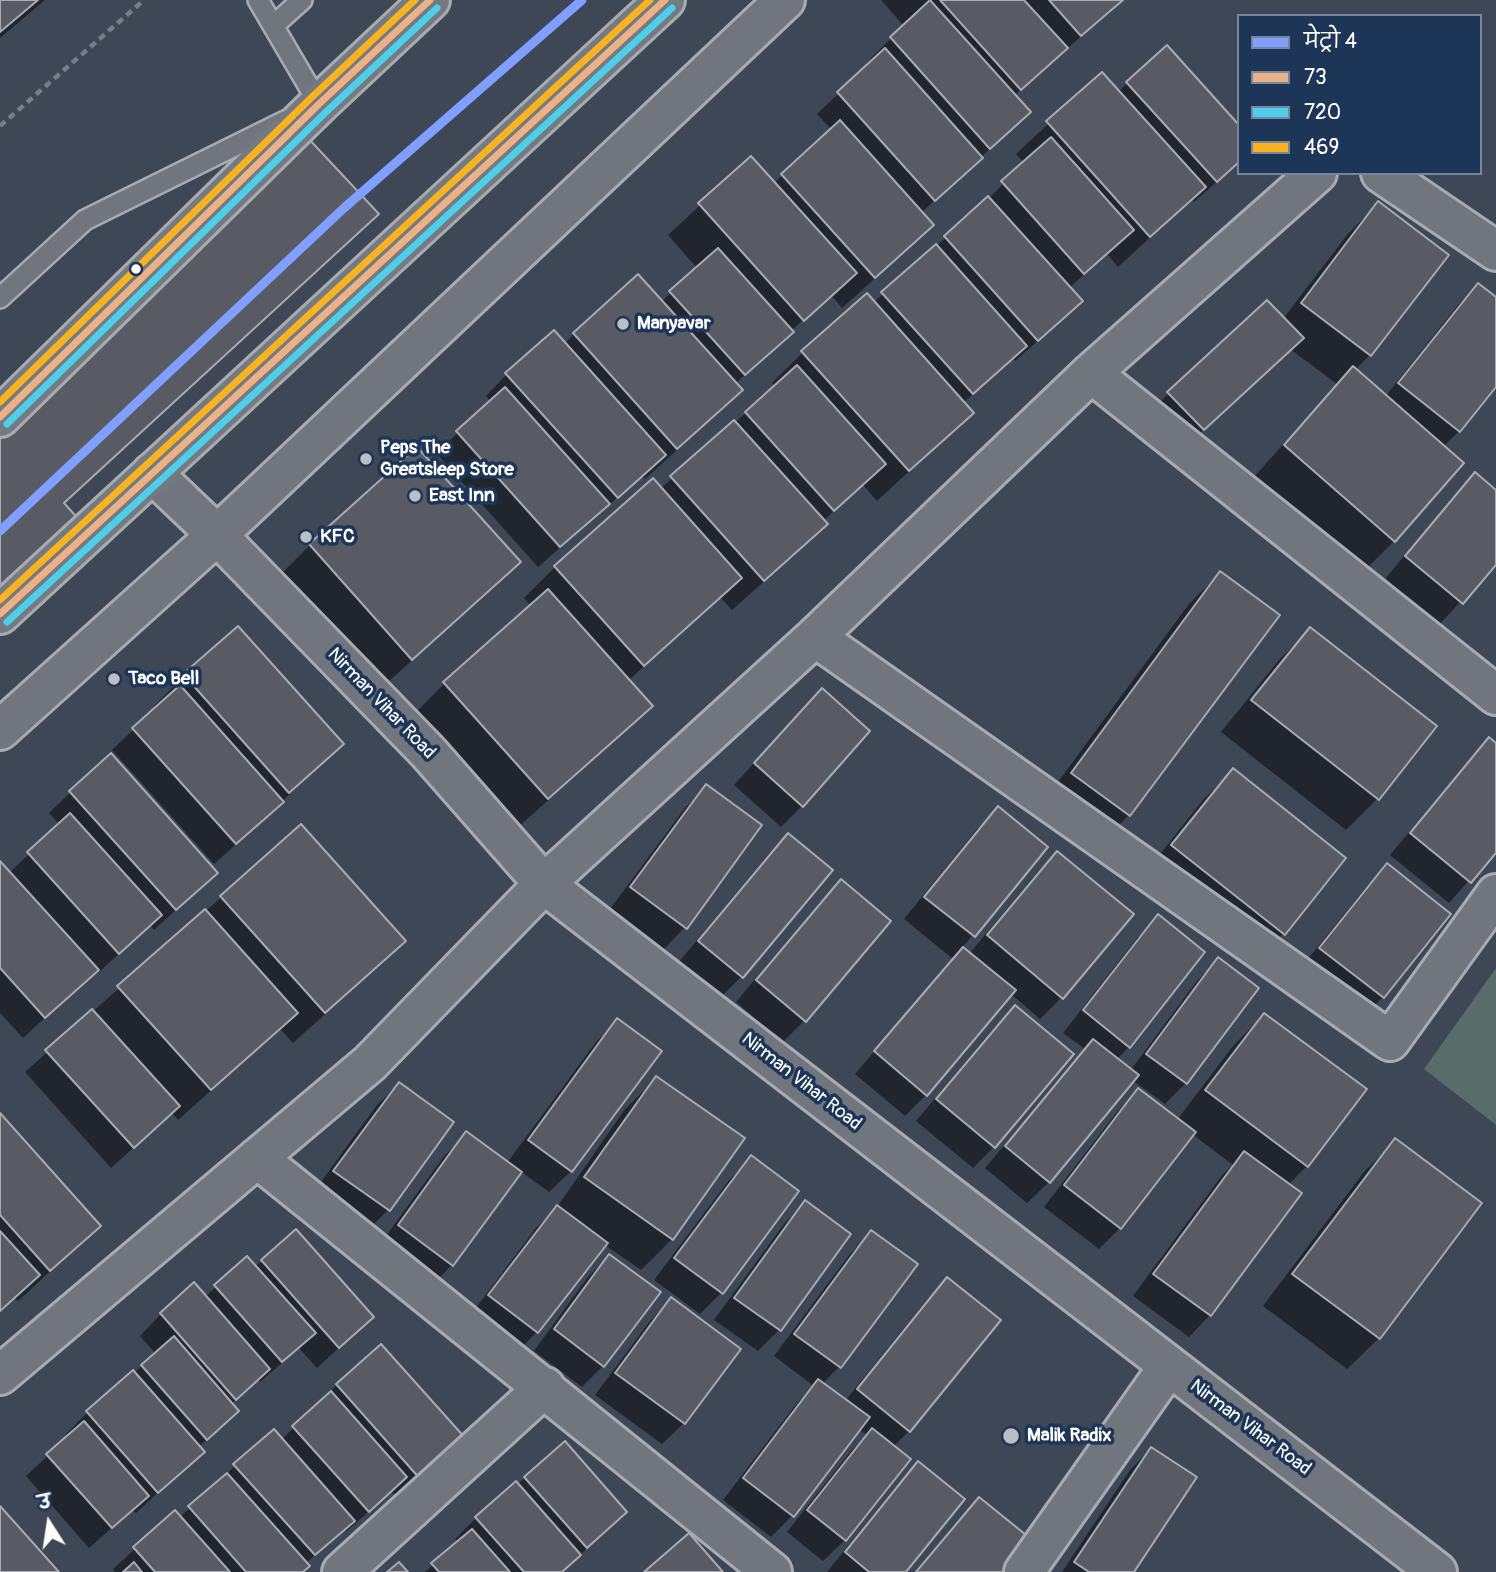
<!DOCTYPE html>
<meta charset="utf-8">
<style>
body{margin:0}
#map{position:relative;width:1496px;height:1572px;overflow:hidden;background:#3e4755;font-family:Pangolin,"Playpen Sans Deva",sans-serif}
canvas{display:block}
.legend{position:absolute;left:1237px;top:14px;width:245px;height:161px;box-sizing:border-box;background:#1d3557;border:2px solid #77869a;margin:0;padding:9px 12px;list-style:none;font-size:21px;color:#fff}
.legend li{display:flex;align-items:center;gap:14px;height:35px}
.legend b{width:35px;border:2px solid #77869a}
.north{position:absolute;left:14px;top:1488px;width:70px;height:70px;-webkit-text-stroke:5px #1d3557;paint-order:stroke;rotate:348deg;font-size:19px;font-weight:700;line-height:28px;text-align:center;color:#fff}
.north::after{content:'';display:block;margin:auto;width:24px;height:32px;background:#fff;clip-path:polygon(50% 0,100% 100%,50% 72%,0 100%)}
</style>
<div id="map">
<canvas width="1496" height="1572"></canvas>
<ul class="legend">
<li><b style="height:9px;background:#809fff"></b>मेट्रो 4</li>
<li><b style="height:9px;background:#ebb288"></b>73</li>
<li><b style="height:9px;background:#4dcfeb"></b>720</li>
<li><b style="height:9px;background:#f9b220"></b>469</li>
</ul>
<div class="north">उ</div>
</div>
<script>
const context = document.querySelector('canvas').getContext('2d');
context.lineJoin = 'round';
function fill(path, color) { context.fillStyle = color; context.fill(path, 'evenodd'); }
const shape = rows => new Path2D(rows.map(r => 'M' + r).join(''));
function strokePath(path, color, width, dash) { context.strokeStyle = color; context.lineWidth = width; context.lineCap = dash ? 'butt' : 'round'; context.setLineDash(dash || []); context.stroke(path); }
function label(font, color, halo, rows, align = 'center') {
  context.font = font + ' Pangolin,sans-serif'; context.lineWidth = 7; context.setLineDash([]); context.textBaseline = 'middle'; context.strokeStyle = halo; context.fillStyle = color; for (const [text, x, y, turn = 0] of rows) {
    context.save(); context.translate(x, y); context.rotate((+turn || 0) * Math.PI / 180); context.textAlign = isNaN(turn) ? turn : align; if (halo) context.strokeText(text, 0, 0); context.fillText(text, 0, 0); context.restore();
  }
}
fill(shape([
 [1496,968,1496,1125,1424,1069]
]), '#586c6a');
fill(shape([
 [0,0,45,0,0,38],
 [881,0,1122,0,1059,56,1058,55,1014,96,1007,133,921,213,932,225,900,256,842,308,832,296,825,303,823,301,735,384,740,390,709,421,645,479,642,476,538,567,436,453,491,402,486,396,507,374,564,344,574,334,661,302,697,268,668,235,751,158,774,183,832,130,817,114,872,62,870,59,904,26],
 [1102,74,1118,92,1127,83,1239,162,1194,202,1192,199,1118,267,1107,254,1069,288,1059,322,1015,361,1013,358,963,403,972,413,877,501,863,485,823,521,825,524,794,555,732,610,720,597,628,681,651,706,619,737,516,829,413,715,444,684,531,606,524,598,555,567,653,480,660,489,775,387,772,383,803,352,873,303,982,205,1024,163,1016,154],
 [1378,203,1370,355,1355,370,1385,397,1457,306,1478,285,1496,299,1496,384,1459,431,1443,447,1394,541,1363,572,1254,477,1337,384,1290,349,1182,450,1148,414,1169,393,1283,319,1347,235],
 [376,214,337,254,63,505,49,572,0,391],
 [417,449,519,562,488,593,380,689,279,576,310,545],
 [1475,475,1496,492,1496,562,1440,624,1385,579,1454,496],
 [1220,573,1129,815,1098,846,1041,805,1189,604],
 [237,628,341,744,260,823,214,864,112,750,155,709,153,707,184,676],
 [1310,629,1434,726,1377,799,1346,830,1221,732,1279,660],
 [801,711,802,806,781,827,734,785],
 [1489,739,1496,745,1496,850,1449,903,1390,855,1468,761],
 [1233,770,1284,933,1253,965,1142,877,1202,801],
 [706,787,685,927,664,949,610,909,685,808],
 [71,792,216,873,154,930,150,925,97,974,95,971,23,1038,0,1013,0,864,9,873,60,825,49,813],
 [998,808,1046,848,962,948,969,954,1036,874,1057,853,1061,998,1040,1019,1011,994,926,1095,905,1116,855,1074,953,959,904,919,977,829],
 [300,827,403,941,372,972,293,1043,280,1029,178,1120,172,1113,111,1168,25,1072],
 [788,835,831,871,741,977,720,998,678,963,767,856],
 [1387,866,1383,997,1362,1018,1299,970,1366,887],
 [842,881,889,921,804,1021,783,1042,736,1002,820,902],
 [1158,917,1129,1047,1116,1060,1130,1071,1197,981,1218,960,1186,1083,1165,1104,1132,1080,1049,1182,1027,1203,985,1168,1085,1049,1063,1033,1137,938],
 [1015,1007,994,1147,973,1168,916,1121,994,1028],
 [1264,1015,1307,1166,1288,1185,1300,1194,1210,1315,1189,1337,1133,1296,1223,1174,1233,1165,1192,1134,1120,1228,1099,1249,1044,1207,1117,1112,1138,1091,1177,1120,1233,1046],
 [618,1021,660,1051,571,1171,549,1192,520,1171,452,1265,431,1286,378,1247,445,1155,467,1134,507,1163,596,1042],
 [657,1078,672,1239,641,1270,605,1245,537,1332,516,1353,469,1317,536,1228,555,1210,625,1109],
 [399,1084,452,1123,388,1210,367,1231,313,1193,377,1105],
 [0,1115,99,1226,18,1301,15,1298,0,1311],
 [1396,1140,1379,1338,1347,1369,1263,1306,1364,1172],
 [751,1158,721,1293,700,1314,654,1280,730,1179],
 [805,1203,849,1234,779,1330,758,1351,714,1320,784,1224],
 [872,1232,916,1264,839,1367,822,1384,845,1401,926,1301,947,1280,909,1431,893,1447,845,1540,823,1561,787,1532,851,1451,867,1435,858,1429,793,1515,771,1537,723,1500,797,1403,814,1386,774,1356,850,1254],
 [609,1256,603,1366,582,1387,534,1351,588,1277],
 [247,1258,255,1267,262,1261,372,1317,317,1368,299,1348,260,1382,258,1379,231,1404,216,1432,198,1447,202,1452,136,1513,132,1510,89,1548,26,1476,68,1437,66,1434,87,1413,156,1354,140,1336,161,1314,194,1285,205,1297],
 [672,1299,739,1349,684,1423,662,1444,595,1395,650,1321],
 [337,1385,464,1440,399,1500,391,1491,346,1532,344,1529,305,1564,301,1572,115,1572,113,1569,175,1512,179,1518,235,1466,281,1440],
 [1151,1449,1131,1572,1062,1572,1130,1470],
 [919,1464,903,1572,827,1572,897,1485],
 [525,1478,603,1533,562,1572,425,1572,458,1543,455,1539,476,1518],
 [980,1499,1001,1572,915,1572,958,1520]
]), '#0007');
const building = shape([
 [0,0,38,0,0,32,0,0],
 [930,0,1031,112,990,149,890,37,930,0],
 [940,0,1024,0,1068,48,1021,90,940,0],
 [1049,0,1123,0,1081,36,1049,0],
 [1167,45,1239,125,1239,162,1217,182,1126,82,1167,45],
 [885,48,983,158,935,201,837,92,885,48],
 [1102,72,1206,187,1150,237,1046,121,1102,72],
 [840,120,934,225,875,278,781,174,840,120],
 [292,121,379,214,64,503,91,533,0,616,0,389,292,121],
 [1051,137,1134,230,1084,274,1001,181,1051,137],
 [751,156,857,273,804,321,698,203,751,156],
 [988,196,1083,301,1038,341,944,236,988,196],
 [1378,201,1449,255,1371,356,1301,303,1378,201],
 [936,244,1027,346,973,394,881,292,936,244],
 [718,248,794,332,745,375,669,291,718,248],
 [638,274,743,390,677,449,573,333,638,274],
 [1478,283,1496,297,1496,387,1460,432,1398,383,1478,283],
 [867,293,974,413,909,471,801,351,867,293],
 [1267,300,1304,338,1204,430,1167,392,1267,300],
 [554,330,666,455,618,498,505,373,554,330],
 [797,365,886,464,834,511,745,412,797,365],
 [1353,366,1464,463,1395,542,1284,445,1353,366],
 [505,387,610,504,560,547,456,431,505,387],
 [734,420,828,524,764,581,670,476,734,420],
 [417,447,521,562,412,660,309,544,417,447],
 [1475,472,1496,490,1496,565,1463,604,1405,556,1475,472],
 [653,478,742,578,644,666,554,566,653,478],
 [1220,571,1280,615,1130,816,1071,773,1220,571],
 [548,589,653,706,548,799,443,682,548,589],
 [238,626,344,744,289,793,183,674,238,626],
 [1310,627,1437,726,1379,800,1251,700,1310,627],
 [180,685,284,802,236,844,132,728,180,685],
 [822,688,870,731,803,807,754,763,822,688],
 [1489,737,1496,743,1496,853,1471,883,1410,833,1489,737],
 [111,753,218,873,176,910,69,791,111,753],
 [1233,768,1346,858,1285,935,1171,845,1233,768],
 [706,784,762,825,687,929,630,887,706,784],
 [998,806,1048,847,975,937,924,897,998,806],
 [70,813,162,915,119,954,27,852,70,813],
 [301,824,406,941,325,1013,220,896,301,824],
 [788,833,833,870,743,978,698,941,788,833],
 [1057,851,1134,914,1063,999,987,935,1057,851],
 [0,861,99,970,45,1018,0,968,0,861],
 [1387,863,1451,914,1384,998,1319,948,1387,863],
 [841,879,891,921,806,1022,756,980,841,879],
 [205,909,298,1013,211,1090,117,986,205,909],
 [1158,914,1205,952,1130,1048,1083,1010,1158,914],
 [963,947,1016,990,927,1096,874,1051,963,947],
 [1218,957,1259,988,1187,1084,1146,1054,1218,957],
 [1015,1005,1074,1054,995,1148,936,1099,1015,1005],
 [92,1009,180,1106,134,1148,45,1050,92,1009],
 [1264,1013,1367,1089,1308,1167,1205,1090,1264,1013],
 [617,1018,662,1051,572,1172,528,1140,617,1018],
 [1093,1039,1139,1075,1050,1183,1005,1146,1093,1039],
 [656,1076,745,1138,673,1240,584,1177,656,1076],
 [399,1082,454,1122,390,1211,333,1171,399,1082],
 [1138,1088,1196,1132,1121,1229,1064,1185,1138,1088],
 [0,1113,101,1226,50,1271,0,1215,0,1113],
 [466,1131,522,1172,453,1266,398,1225,466,1131],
 [1395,1138,1482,1203,1380,1339,1292,1274,1395,1138],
 [1244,1151,1302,1193,1211,1316,1153,1274,1244,1151],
 [751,1155,799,1191,723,1294,674,1258,751,1155],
 [805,1200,851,1234,781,1331,734,1298,805,1200],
 [557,1205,608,1243,538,1333,488,1295,557,1205],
 [296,1229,374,1317,339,1348,261,1260,296,1229],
 [871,1230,918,1264,841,1368,794,1334,871,1230],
 [0,1231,40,1275,0,1311,0,1231],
 [609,1254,661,1292,604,1367,554,1329,609,1254],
 [247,1256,316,1333,282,1362,214,1285,247,1256],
 [947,1277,1001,1320,910,1432,857,1389,947,1277],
 [194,1282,270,1369,236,1400,160,1313,194,1282],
 [671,1297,741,1349,685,1424,615,1373,671,1297],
 [174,1336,239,1411,207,1440,141,1365,174,1336],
 [381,1344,467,1440,421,1480,336,1384,381,1344],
 [133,1370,205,1452,158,1493,86,1411,133,1370],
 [818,1379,870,1417,794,1517,743,1478,818,1379],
 [331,1391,407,1477,369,1512,292,1426,331,1391],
 [84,1421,149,1496,112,1528,46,1454,84,1421],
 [872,1428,911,1459,846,1541,807,1510,872,1428],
 [274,1429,355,1521,315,1555,233,1464,274,1429],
 [565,1441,627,1512,587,1548,524,1477,565,1441],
 [1151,1447,1197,1477,1134,1572,1089,1572,1074,1562,1151,1447],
 [918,1461,965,1499,906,1572,869,1572,845,1552,918,1461],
 [227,1473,310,1566,303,1572,246,1572,188,1506,227,1473],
 [516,1481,581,1555,562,1572,524,1572,475,1517,516,1481],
 [979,1497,1031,1539,1003,1572,916,1572,979,1497],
 [0,1506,59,1572,0,1572,0,1506],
 [175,1510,230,1572,155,1572,133,1547,175,1510],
 [472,1529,510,1572,439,1572,431,1563,472,1529],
 [689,1533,723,1572,644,1572,689,1533],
 [134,1562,142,1572,123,1572,134,1562],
 [399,1562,408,1572,387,1572,399,1562]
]);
fill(building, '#585b64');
strokePath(building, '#a8acb2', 2);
const service = shape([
 [258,0,319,104,315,106],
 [273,26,302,0],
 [0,298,85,220,285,121]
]);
const minor = shape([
 [1381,173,1496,251],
 [1091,373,1496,695],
 [152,473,217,535,428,752,544,884,1437,1572],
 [815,637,1390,1041,1496,894],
 [0,730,217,535,785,0],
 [257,1158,772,1572],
 [0,1375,370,1063,544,884,815,637,1091,373,1317,173],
 [342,1572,545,1387],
 [1024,1572,1169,1366]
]);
const primary = shape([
 [0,417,319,104,430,0],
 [0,614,665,0]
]);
strokePath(service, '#a8acb2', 24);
strokePath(minor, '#a8acb2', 44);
strokePath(primary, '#a8acb2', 44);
strokePath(shape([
 [0,126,144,0]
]), '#787e86', 4.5, [7, 5]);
strokePath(service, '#70757e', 19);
strokePath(minor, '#70757e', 38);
strokePath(primary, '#757a80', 38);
strokePath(shape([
 [0,417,319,104,430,0],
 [0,614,665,0]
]), '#ebb288', 7);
strokePath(shape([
 [7,424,326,112,437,8],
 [7,622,672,8]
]), '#4dcfeb', 7);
strokePath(shape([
 [0,402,312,97,415,0],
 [0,600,650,0]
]), '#f9b220', 7);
strokePath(shape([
 [0,531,344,208,582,0]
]), '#809fff', 9);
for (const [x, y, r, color] of [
 [136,269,6,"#fff"],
 [623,324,7,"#bbbfc4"],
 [366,459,7,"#bbbfc4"],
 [415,496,7,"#bbbfc4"],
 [306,537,7,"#bbbfc4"],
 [114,679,7,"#bbbfc4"],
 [1011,1436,9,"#bbbfc4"]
]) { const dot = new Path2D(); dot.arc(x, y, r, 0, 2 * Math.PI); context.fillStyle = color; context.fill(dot); strokePath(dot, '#1d3557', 2.5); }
label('bold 19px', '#fff', '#1d3557', [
 ["Manyavar",637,324],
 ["Peps The",380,448],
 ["Greatsleep Store",380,470],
 ["East Inn",429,496],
 ["KFC",320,537],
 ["Taco Bell",128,679],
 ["Malik Radix",1027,1436]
], 'left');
label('19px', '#fff', '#1d3557', [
 ["Nirman Vihar Road",381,704,46],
 ["Nirman Vihar Road",801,1082,38],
 ["Nirman Vihar Road",1250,1428,37]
]);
</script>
